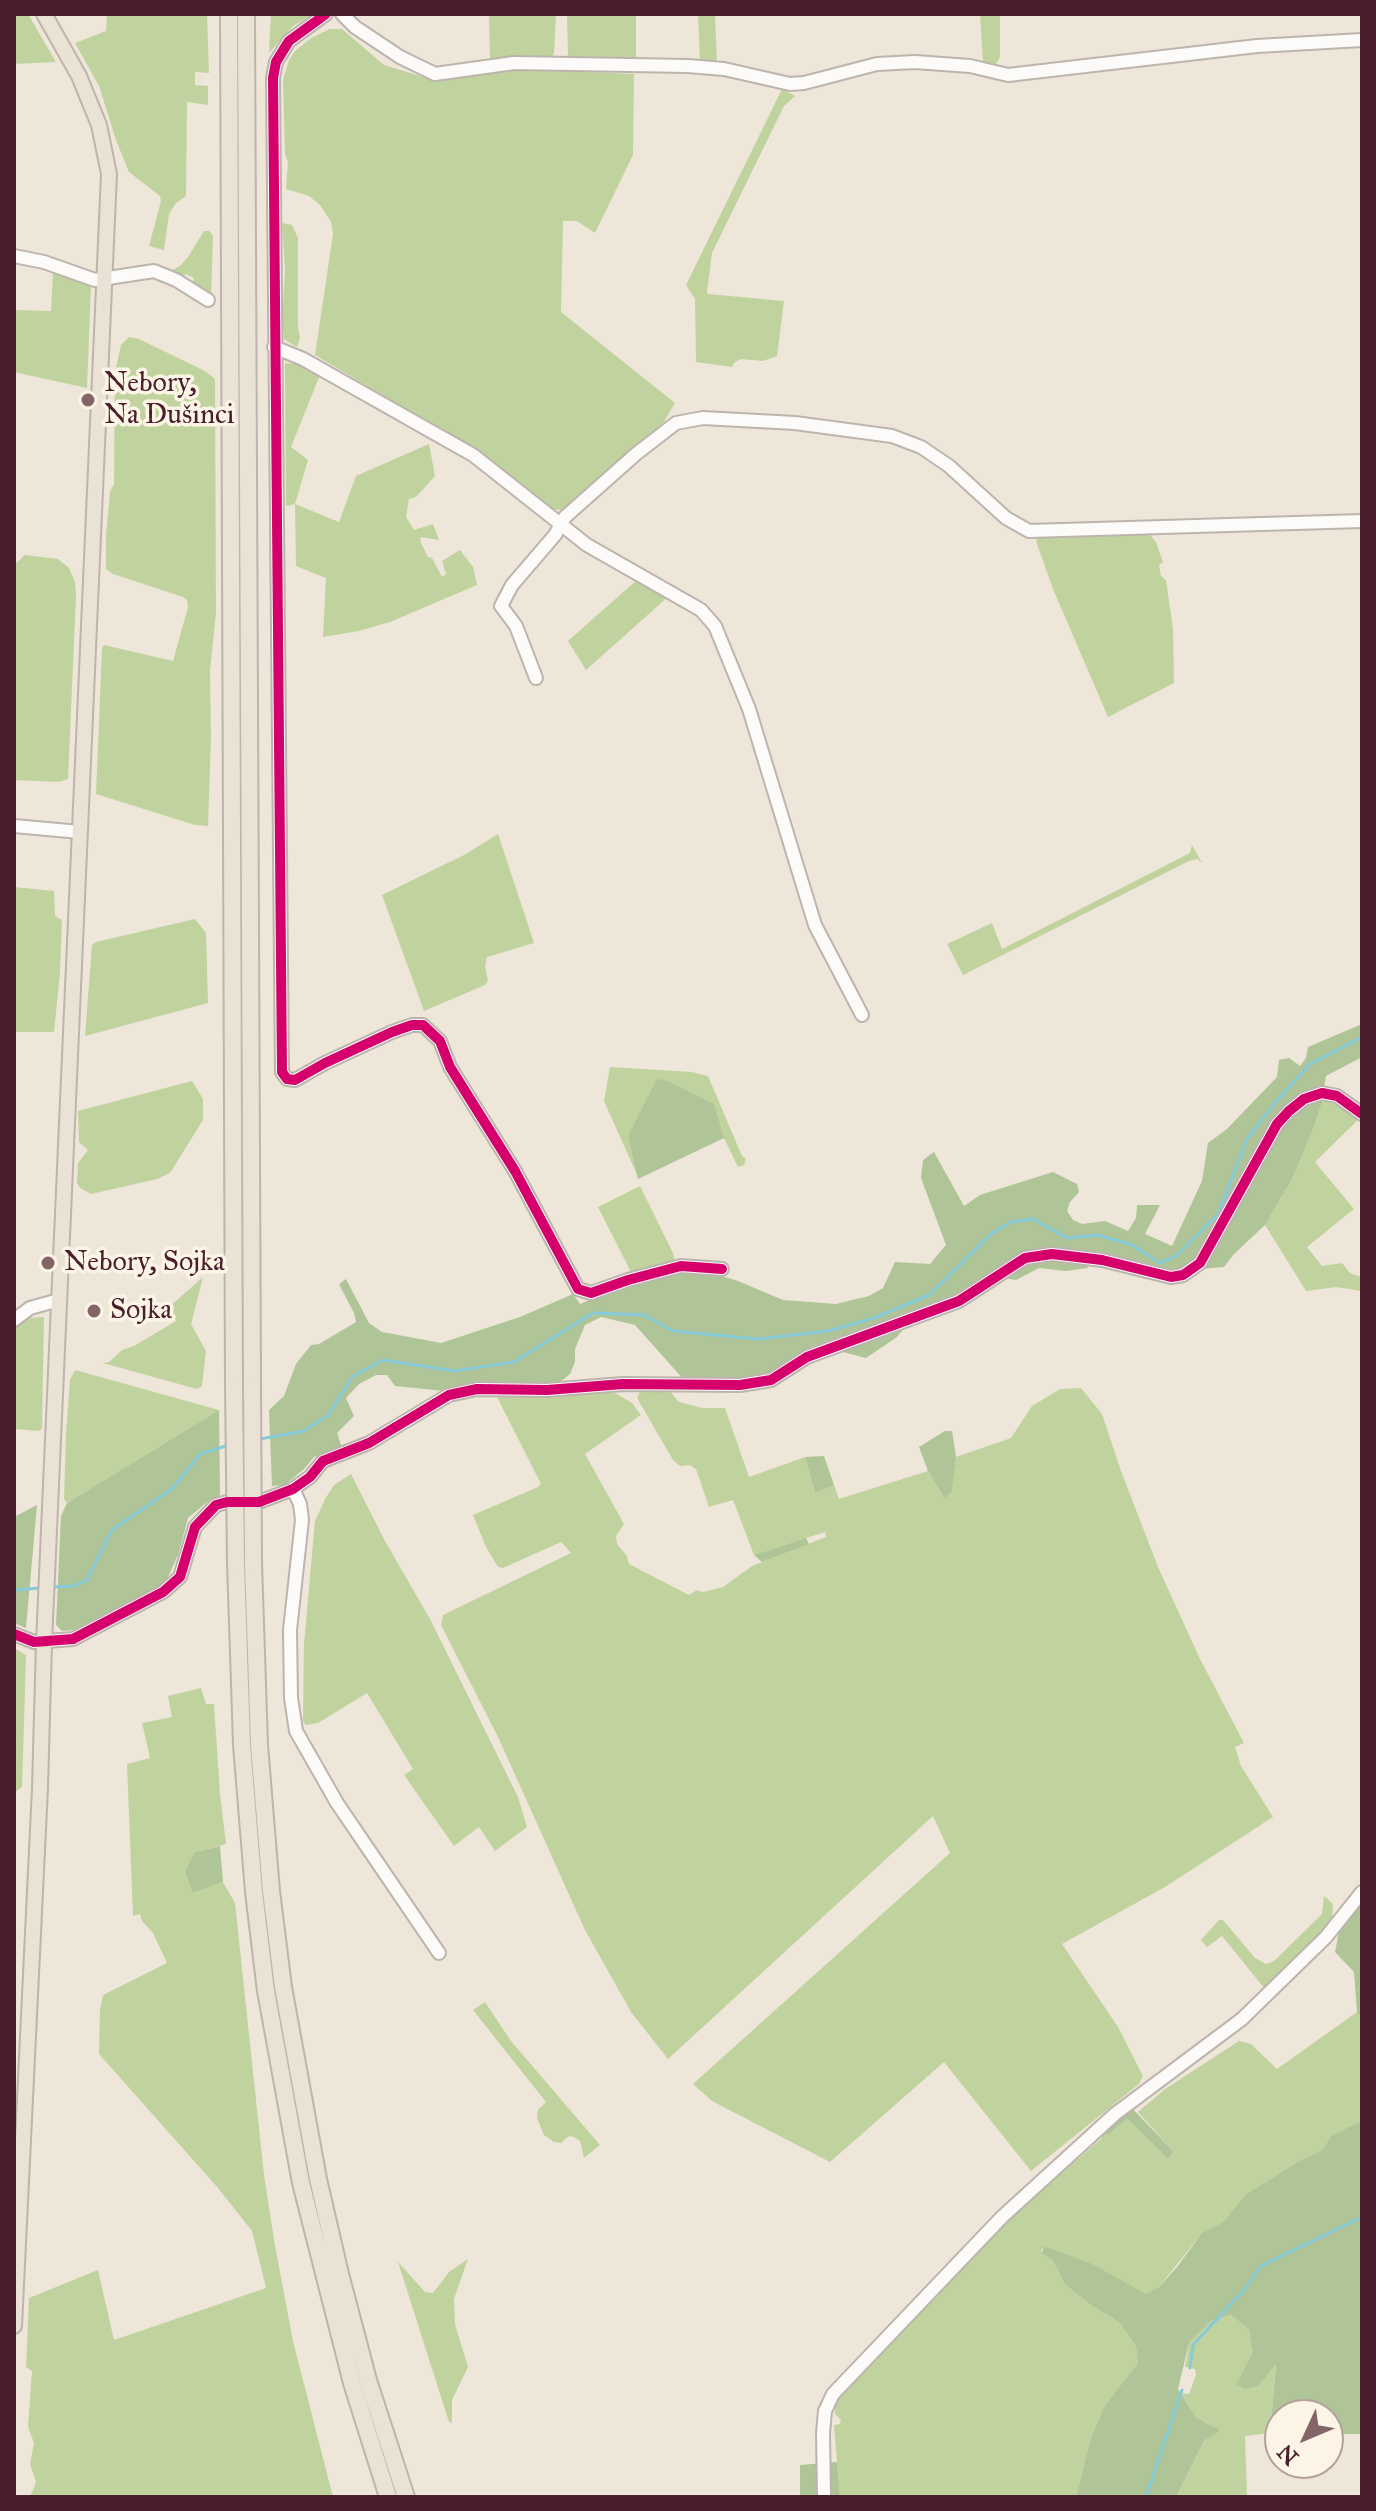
<!DOCTYPE html>
<meta charset="utf-8">
<style>
body{margin:0}
#map{position:relative;width:1376px;height:2511px;overflow:hidden;background:#eee6d8;font-family:"IM FELL Great Primer",serif}
canvas{display:block}
.frame{position:absolute;inset:0;border:16px solid #4a1f2b;pointer-events:none}
.north{position:absolute;left:1264px;top:2399px;width:80px;height:80px;box-sizing:border-box;background:#fcf5e5;border:2px solid #b59f9b;border-radius:50%;rotate:226deg;font-size:22px;font-weight:700;line-height:32px;text-align:center;color:#4a1f2b}
.north::after{content:'';display:block;margin:auto;width:28px;height:36px;background:#836568;clip-path:polygon(50% 0,100% 100%,50% 72%,0 100%)}
</style>
<div id="map">
<canvas width="1376" height="2511"></canvas>
<div class="frame"></div>
<div class="north">N</div>
</div>
<script>
const context = document.querySelector('canvas').getContext('2d');
context.lineJoin = 'round';
function fill(path, color) { context.fillStyle = color; context.fill(path, 'evenodd'); }
const shape = rows => new Path2D(rows.map(r => 'M' + r).join(''));
function strokePath(path, color, width, dash) { context.strokeStyle = color; context.lineWidth = width; context.lineCap = dash ? 'butt' : 'round'; context.setLineDash(dash || []); context.stroke(path); }
function label(font, color, halo, rows, align = 'center') {
  context.font = font + ' "IM FELL Great Primer",serif'; context.lineWidth = 7; context.setLineDash([]); context.textBaseline = 'middle'; context.strokeStyle = halo; context.fillStyle = color; for (const [text, x, y, turn = 0] of rows) {
    context.save(); context.translate(x, y); context.rotate((+turn || 0) * Math.PI / 180); context.textAlign = isNaN(turn) ? turn : align; if (halo) context.strokeText(text, 0, 0); context.fillText(text, 0, 0); context.restore();
  }
}
fill(shape([
 [14,14,28,14,56,62,14,64],
 [107,14,207,14,209,73,195,72,195,85,208,86,208,105,187,102,186,196,176,203,169,214,164,250,149,246,161,201,160,196,129,172,116,140,99,86,75,43,106,31],
 [271,14,314,14,293,26,269,53],
 [489,14,556,14,554,53,551,58,490,61],
 [567,14,636,14,636,60,568,57],
 [698,14,715,14,717,64,700,63],
 [980,14,1000,14,1000,57,995,66,983,62],
 [330,29,342,29,384,65,420,76,441,79,499,71,543,70,634,74,633,155,595,233,577,221,563,221,561,312,675,403,664,422,569,507,561,510,553,509,475,450,315,355,333,234,331,222,320,205,309,196,286,189,288,162,285,154,283,80,289,60,295,51,311,38],
 [782,89,795,96,784,106,712,253,707,292,708,294,784,301,777,356,763,361,741,359,735,362,732,367,696,362,695,299,686,285],
 [282,223,292,225,298,238,298,327,300,338,297,347,284,339,282,321,285,271],
 [204,231,209,231,213,236,211,298,191,284,194,278,186,274,181,279,168,272,180,266,188,257],
 [53,272,91,285,87,388,14,372,14,310,51,311],
 [129,337,139,339,205,371,215,379,216,613,210,671,211,737,208,826,195,825,96,794,102,648,104,645,173,661,188,607,187,600,183,597,113,574,106,569,106,535,110,492,114,484,115,372,121,345],
 [285,363,300,364,320,375,291,447,308,460,295,504,339,522,356,476,429,444,435,476,416,497,409,499,406,517,414,530,433,524,439,540,421,537,420,541,428,557,432,558,442,577,446,574,442,561,460,550,473,567,477,585,390,622,359,631,323,637,326,578,296,566,295,504,286,506],
 [1142,533,1150,535,1156,542,1163,562,1159,565,1161,576,1166,580,1173,629,1174,683,1108,717,1053,589,1036,541,1039,536],
 [25,555,58,559,69,568,75,582,76,596,68,779,59,782,14,780,14,565],
 [638,579,670,595,586,670,568,641],
 [498,834,534,943,487,957,485,966,488,981,485,985,424,1011,382,895,464,855],
 [1192,845,1202,863,1197,859,1189,861,963,975,947,944,992,923,1002,949,1190,853],
 [14,887,54,891,55,916,62,920,60,972,54,1032,14,1032],
 [195,919,206,933,208,1003,85,1036,92,945,96,942],
 [610,1067,692,1072,708,1076,742,1156,746,1159,744,1165,738,1167,724,1138,628,1136,638,1177,604,1101],
 [192,1081,203,1099,203,1120,170,1173,157,1179,91,1194,80,1188,77,1183,78,1163,88,1150,79,1142,78,1111],
 [1336,1099,1360,1118,1315,1162,1354,1209,1307,1247,1322,1266,1342,1263,1350,1273,1362,1277,1362,1291,1336,1287,1306,1291,1265,1225,1292,1179,1322,1101],
 [640,1186,673,1253,675,1262,632,1274,598,1207],
 [203,1277,191,1324,206,1351,202,1386,197,1389,103,1363,109,1362,122,1350,134,1346,176,1321,169,1307],
 [44,1317,42,1428,39,1431,14,1429,14,1329,28,1318],
 [75,1370,219,1410,67,1503,64,1499,66,1434,70,1380],
 [642,1387,668,1389,679,1402,702,1408,725,1408,749,1477,805,1457,815,1493,834,1485,839,1499,928,1471,943,1497,952,1492,956,1457,1011,1438,1032,1406,1060,1389,1081,1388,1102,1414,1121,1471,1158,1567,1200,1659,1244,1743,1235,1747,1241,1766,1273,1817,1165,1887,1062,1944,1118,2027,1143,2076,1139,2084,1031,2171,944,2062,830,2162,712,2101,693,2084,950,1853,933,1816,668,2059,631,2012,585,1930,498,1737,441,1625,443,1615,571,1553,561,1542,503,1568,498,1567,486,1547,473,1515,538,1487,541,1484,496,1395,610,1390,632,1403,641,1415,585,1454,624,1524,616,1536,617,1544,627,1556,629,1564,689,1595,697,1590,703,1592,723,1587,752,1566,826,1537,825,1532,754,1555,733,1500,709,1507,696,1469,690,1465,680,1466,673,1460,637,1398],
 [351,1474,385,1541,430,1619,518,1797,527,1827,495,1851,479,1827,454,1846,404,1775,413,1769,367,1693,318,1723,306,1725,303,1721,304,1644,315,1521,325,1499,334,1485],
 [14,1648,26,1655,22,1787,14,1793],
 [201,1688,206,1704,214,1704,220,1794,226,1844,195,1852,193,1893,223,1882,235,1903,264,2175,275,2246,293,2341,333,2497,30,2497,36,2482,30,2464,34,2443,28,2427,32,2371,26,2367,29,2298,98,2270,114,2340,266,2288,252,2231,218,2188,99,2054,100,2010,103,1995,167,1963,153,1933,142,1921,140,1914,133,1916,127,1764,150,1758,142,1723,172,1717,168,1696],
 [1324,1896,1333,1904,1332,1921,1265,1989,1222,1936,1207,1947,1201,1940,1219,1920,1223,1920,1255,1958,1266,1964,1274,1961,1322,1914],
 [485,2002,511,2041,600,2145,584,2158,580,2141,574,2137,569,2136,561,2143,554,2142,544,2135,537,2118,538,2110,546,2102,473,2010],
 [1357,2012,1362,2018,1362,2120,1331,2136,1322,2150,1299,2161,1246,2194,1223,2222,1202,2233,1159,2287,1146,2295,1045,2246,1041,2251,1053,2261,1065,2284,1088,2303,1120,2323,1136,2347,1138,2363,1105,2405,1091,2437,1076,2497,840,2497,834,2425,840,2424,841,2420,835,2414,835,2402,1009,2218,1101,2139,1105,2130,1108,2135,1127,2119,1168,2159,1174,2152,1138,2112,1165,2089,1239,2041,1251,2044,1277,2069],
 [468,2259,454,2299,455,2324,468,2367,452,2400,452,2423,449,2422,398,2262,425,2292,433,2293,449,2272],
 [1232,2315,1249,2329,1252,2355,1236,2384,1276,2362,1270,2433,1245,2436,1247,2497,1176,2497,1204,2441,1212,2435,1211,2425,1197,2418,1181,2393,1189,2394,1196,2375,1195,2369,1185,2367,1189,2343,1211,2321]
]), '#c0d39e');
fill(shape([
 [1362,1024,1362,1057,1326,1076,1322,1102,1312,1131,1292,1179,1265,1225,1234,1254,1224,1267,1168,1272,1101,1255,1087,1268,1066,1271,1039,1268,1016,1280,989,1276,957,1298,915,1314,897,1337,866,1358,816,1345,765,1376,717,1380,685,1381,635,1325,601,1317,585,1325,575,1349,575,1362,570,1374,559,1383,444,1391,395,1386,387,1375,376,1375,359,1384,346,1398,354,1416,337,1433,342,1448,314,1457,305,1468,285,1485,272,1486,269,1410,284,1396,296,1364,311,1345,319,1344,356,1322,354,1313,339,1284,346,1279,369,1323,382,1332,441,1343,520,1317,573,1294,580,1304,623,1285,680,1272,702,1270,738,1281,783,1300,836,1304,869,1296,883,1288,895,1262,930,1264,946,1245,921,1178,923,1160,934,1152,964,1206,980,1195,1053,1172,1077,1184,1079,1192,1070,1202,1067,1211,1073,1220,1082,1224,1105,1221,1128,1231,1136,1218,1137,1205,1160,1205,1145,1234,1172,1246,1202,1181,1208,1143,1227,1129,1277,1077,1279,1060,1289,1058,1300,1066,1306,1058,1308,1047],
 [657,1079,668,1081,714,1104,724,1138,638,1179,628,1136],
 [219,1410,220,1495,207,1502,188,1518,178,1555,167,1579,156,1588,74,1630,62,1631,56,1625,61,1516,67,1503],
 [945,1431,952,1431,956,1457,952,1492,944,1498,928,1471,919,1447],
 [824,1456,834,1485,815,1493,805,1457],
 [37,1505,26,1628,14,1623,14,1517],
 [806,1538,809,1544,762,1562,754,1555],
 [220,1846,223,1882,193,1893,185,1871,195,1852],
 [1362,1901,1362,2018,1357,2012,1354,1972,1335,1952,1339,1932],
 [1132,2108,1174,2152,1168,2159,1127,2119,1108,2135,1105,2130],
 [1362,2120,1362,2434,1328,2434,1328,2415,1280,2415,1280,2434,1270,2433,1276,2364,1258,2386,1245,2389,1236,2384,1252,2354,1249,2329,1231,2315,1211,2321,1189,2343,1178,2389,1197,2418,1220,2430,1204,2441,1176,2497,1076,2497,1091,2437,1105,2405,1138,2363,1136,2347,1120,2323,1088,2303,1065,2284,1053,2261,1042,2253,1044,2246,1092,2264,1146,2294,1159,2287,1177,2267,1202,2233,1223,2222,1246,2194,1299,2161,1322,2150,1331,2136],
 [837,2462,840,2497,800,2497,800,2465]
]), '#afc497');
strokePath(shape([
 [260,1439,304,1431,328,1415,353,1376,383,1360,454,1371,514,1362,593,1313,644,1315,673,1331,758,1339,828,1331,874,1318,929,1295,991,1234,1011,1222,1033,1219,1067,1238,1097,1235,1130,1244,1160,1263,1176,1256,1218,1214,1247,1139,1274,1104,1310,1064,1362,1037],
 [52,1587,74,1586,87,1580,112,1530,172,1489,200,1454,229,1445],
 [14,1590,40,1588],
 [1190,2368,1193,2345,1244,2290,1261,2266,1362,2217],
 [1146,2497,1182,2390]
]), '#86cbd7', 3);
const minor = shape([
 [326,14,289,41,276,62,273,78,282,1072,287,1079,295,1080,325,1063,392,1032,412,1025,423,1025,440,1041,450,1067,515,1171,578,1289,591,1293,628,1280,681,1266,722,1269],
 [342,14,355,27,400,57,435,74,514,63,688,66,724,69,790,84,804,83,877,64,915,62,970,66,1008,75,1257,46,1362,40],
 [14,256,44,262,95,280,154,271,176,280,208,300],
 [274,347,303,359,473,455,587,545,701,610,715,626,749,709,815,925,862,1015],
 [536,678,516,626,501,606,512,585,555,535,565,517,636,454,676,423,703,418,795,423,892,436,921,447,949,466,1006,518,1029,531,1362,521],
 [14,826,80,832],
 [14,1320,30,1308,59,1300],
 [293,1489,300,1504,302,1520,290,1630,291,1698,296,1731,337,1803,439,1953],
 [14,1634,34,1642,73,1639,163,1592,180,1577,195,1527,216,1505,227,1502,259,1502,293,1489,310,1477,323,1461,369,1443,449,1395,477,1389,547,1390,623,1384,740,1385,771,1380,807,1357,959,1301,1025,1258,1052,1254,1102,1260,1171,1277,1183,1275,1200,1263,1277,1124,1289,1111,1304,1099,1322,1093,1337,1096,1362,1114],
 [824,2497,823,2433,825,2411,833,2394,1002,2217,1115,2114,1242,2019,1326,1937,1362,1892]
]);
const major = shape([
 [14,2326,40,1788,44,1643,109,174,99,125,79,76,44,14]
]);
const highway = shape([
 [229,14,234,1384],
 [246,14,252,1384],
 [253,1562,259,1745,271,1891,283,1987,318,2179,340,2274,368,2380,406,2497],
 [236,1563,242,1745,254,1892,266,1991,301,2183,352,2383,388,2497]
]);
strokePath(minor, '#bdb4ad', 16);
strokePath(major, '#bdb4ad', 18);
strokePath(highway, '#bdb4ad', 20);
strokePath(minor, '#fcfbf9', 12);
strokePath(major, '#e9e2d5', 14);
strokePath(highway, '#e9e2d5', 16);
const highwayBridge = shape([
 [234,1384,236,1563],
 [252,1384,253,1562]
]);
strokePath(highwayBridge, '#bdb4ad', 20, []);
strokePath(highwayBridge, '#e9e2d5', 16);
strokePath(shape([
 [326,14,289,41,276,62,273,78,282,1072,287,1079,295,1080,325,1063,392,1032,412,1025,423,1025,440,1041,450,1067,515,1171,578,1289,591,1293,628,1280,681,1266,722,1269],
 [14,1634,34,1642,73,1639,163,1592,180,1577,195,1527,216,1505,227,1502,259,1502,293,1489,310,1477,323,1461,369,1443,449,1395,477,1389,547,1390,623,1384,740,1385,771,1380,807,1357,959,1301,1025,1258,1052,1254,1102,1260,1171,1277,1183,1275,1200,1263,1277,1124,1289,1111,1304,1099,1322,1093,1337,1096,1362,1114]
]), '#d6006c', 10);
for (const [x, y, r, color] of [
 [88,400,8,"#836568"],
 [48,1263,8,"#836568"],
 [94,1311,8,"#836568"]
]) { const dot = new Path2D(); dot.arc(x, y, r, 0, 2 * Math.PI); context.fillStyle = color; context.fill(dot); strokePath(dot, '#fcf5e5', 3); }
label('28px', '#4a1f2b', '#fcf5e5', [
 ["Nebory,",104,384],
 ["Na Dušinci",104,416],
 ["Nebory, Sojka",64,1263],
 ["Sojka",110,1311]
], 'left');
</script>
